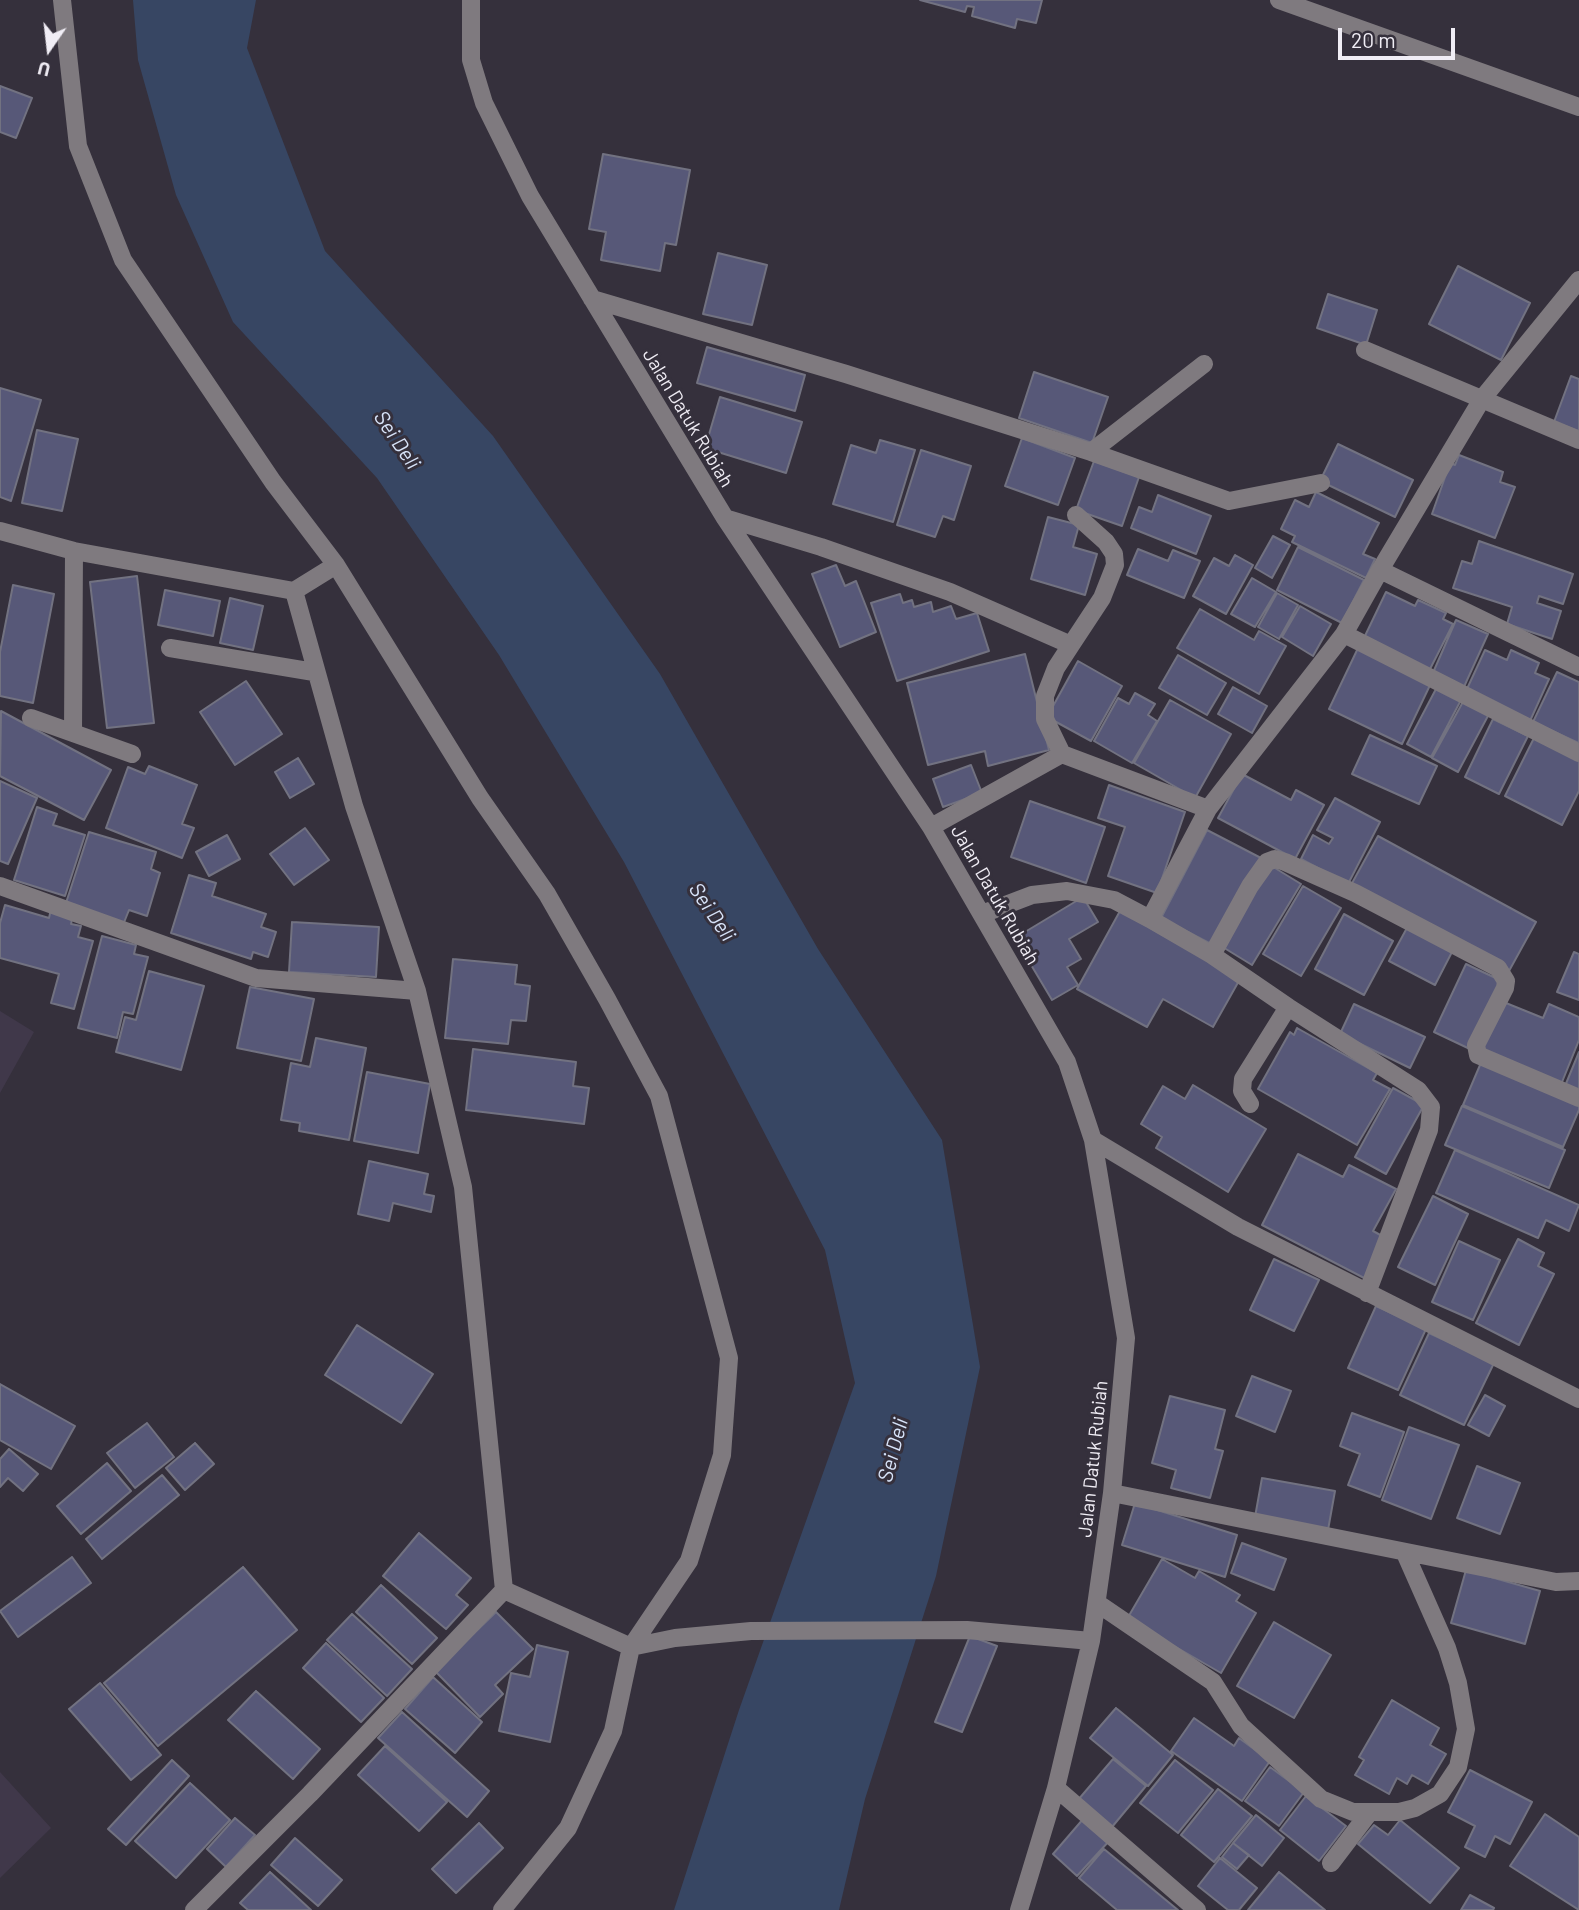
<!DOCTYPE html>
<style>
body{margin:0}
#map{position:relative;width:1579px;height:1910px;overflow:hidden;background:#35303c;font-family:Barlow,sans-serif}
canvas{display:block}
.north{position:absolute;left:14px;top:14px;width:70px;height:70px;-webkit-text-stroke:5px #35303c;paint-order:stroke;rotate:194deg;font-size:19px;font-weight:700;line-height:28px;text-align:center;color:#f0edf5}
.north::after{content:'';display:block;margin:auto;width:24px;height:32px;background:#f0edf5;clip-path:polygon(50% 0,100% 100%,50% 72%,0 100%)}
.scale{position:absolute;left:1338px;top:28px;width:117px;height:32px;box-sizing:border-box;border:4px solid #f0edf5;border-top:0;padding-left:9px;font-size:21px;line-height:24px;white-space:nowrap;color:#f0edf5;-webkit-text-stroke:5px #35303c;paint-order:stroke}
</style>
<div id="map">
<canvas width="1579" height="1910"></canvas>
<div class="north">U</div>
<div class="scale">20 m</div>
</div>
<script>
const context = document.querySelector('canvas').getContext('2d');
context.lineJoin = 'round';
function fill(path, color) { context.fillStyle = color; context.fill(path, 'evenodd'); }
const shape = rows => new Path2D(rows.map(r => 'M' + r).join(''));
function strokePath(path, color, width, dash) { context.strokeStyle = color; context.lineWidth = width; context.lineCap = dash ? 'butt' : 'round'; context.setLineDash(dash || []); context.stroke(path); }
function label(font, color, halo, rows, align = 'center') {
  context.font = font + ' Barlow,sans-serif'; context.lineWidth = 6; context.setLineDash([]); context.textBaseline = 'middle'; context.strokeStyle = halo; context.fillStyle = color; for (const [text, x, y, turn = 0] of rows) {
    context.save(); context.translate(x, y); context.rotate((+turn || 0) * Math.PI / 180); context.textAlign = isNaN(turn) ? turn : align; if (halo) context.strokeText(text, 0, 0); context.fillText(text, 0, 0); context.restore();
  }
}
fill(shape([
 [0,1011,34,1032,0,1093],
 [0,1772,51,1828,0,1878]
]), '#40384a');
fill(shape([
 [133,0,256,0,247,48,325,251,493,436,660,674,818,949,942,1140,980,1367,936,1576,865,1799,839,1910,674,1910,739,1710,855,1383,825,1250,624,862,499,655,377,478,233,322,176,195,138,60]
]), '#374663');
const building = shape([
 [920,0,1042,0,1036,23,1017,19,1015,28,972,16,974,7,967,6,965,12,920,0],
 [0,86,32,98,16,138,0,132,0,86],
 [603,154,690,170,676,245,665,243,660,271,601,260,606,232,589,229,603,154],
 [718,253,767,265,752,325,703,314,718,253],
 [1458,266,1530,303,1501,360,1429,324,1458,266],
 [1328,294,1377,310,1366,345,1317,328,1328,294],
 [707,347,805,375,795,411,697,383,707,347],
 [1034,372,1108,397,1092,443,1019,418,1034,372],
 [1571,376,1579,379,1579,431,1554,422,1571,376],
 [0,388,41,400,11,501,0,497,0,388],
 [720,397,802,422,786,473,705,448,720,397],
 [37,430,78,439,62,511,22,503,37,430],
 [1022,438,1075,458,1058,505,1005,486,1022,438],
 [880,440,915,450,893,522,833,504,851,445,876,453,880,440],
 [1338,444,1413,480,1395,517,1320,481,1338,444],
 [921,450,971,466,954,520,943,516,935,537,897,525,921,450],
 [1459,455,1503,472,1500,482,1515,487,1495,538,1432,514,1450,463,1455,465,1459,455],
 [1094,461,1139,477,1122,526,1076,510,1094,461],
 [1316,492,1379,523,1363,554,1375,559,1366,578,1292,542,1295,536,1281,529,1295,500,1309,507,1316,492],
 [1158,495,1211,516,1196,554,1131,528,1139,507,1152,512,1158,495],
 [1048,517,1079,525,1073,547,1097,554,1085,595,1031,579,1048,517],
 [1273,536,1290,545,1272,578,1255,568,1273,536],
 [1479,541,1573,574,1563,604,1539,596,1537,603,1561,611,1552,639,1507,624,1512,607,1453,588,1462,561,1472,564,1479,541],
 [1298,547,1364,580,1342,623,1277,590,1298,547],
 [1138,549,1168,561,1173,550,1200,561,1184,598,1127,575,1138,549],
 [1235,555,1253,565,1226,614,1193,596,1214,558,1229,566,1235,555],
 [836,565,845,586,856,581,876,632,840,647,812,574,836,565],
 [137,576,154,723,107,728,90,582,137,576],
 [1252,578,1276,592,1255,627,1231,614,1252,578],
 [13,585,54,594,33,703,0,696,0,652,13,585],
 [165,590,220,601,213,636,158,625,165,590],
 [1386,592,1415,606,1418,600,1446,613,1443,619,1453,624,1429,671,1363,640,1386,592],
 [1277,593,1298,605,1279,639,1258,627,1277,593],
 [900,594,903,603,912,600,914,607,931,602,933,612,951,606,956,619,977,613,989,651,897,681,871,603,900,594],
 [230,598,263,606,253,650,220,643,230,598],
 [1300,606,1331,624,1313,656,1282,637,1300,606],
 [1200,609,1254,640,1259,631,1286,646,1259,694,1177,648,1200,609],
 [1456,620,1488,634,1463,689,1432,675,1456,620],
 [1359,646,1432,681,1402,744,1329,709,1359,646],
 [1485,650,1507,660,1511,650,1539,663,1535,673,1549,679,1530,721,1466,691,1485,650],
 [1025,654,1049,750,988,766,985,751,928,765,907,683,1025,654],
 [1178,655,1226,683,1207,715,1159,688,1178,655],
 [1078,661,1122,686,1091,741,1047,717,1078,661],
 [1557,672,1579,682,1579,743,1533,722,1557,672],
 [246,681,282,734,235,765,200,712,246,681],
 [1233,687,1267,706,1252,733,1218,714,1233,687],
 [1437,687,1461,700,1431,757,1407,744,1437,687],
 [1135,693,1155,704,1148,715,1157,721,1132,763,1094,741,1118,698,1129,704,1135,693],
 [1170,700,1231,734,1195,798,1134,763,1170,700],
 [1464,700,1489,714,1458,772,1432,758,1464,700],
 [1,711,111,770,84,820,0,776,1,711],
 [1493,719,1528,736,1499,794,1465,777,1493,719],
 [1370,735,1437,766,1419,804,1352,774,1370,735],
 [1535,736,1579,757,1579,791,1562,825,1505,796,1535,736],
 [298,758,314,784,290,798,275,772,298,758],
 [971,765,982,793,943,807,933,779,971,765],
 [149,766,197,785,182,824,194,828,182,858,106,828,128,767,145,774,149,766],
 [1242,774,1291,800,1296,790,1324,805,1295,859,1218,818,1242,774],
 [0,781,37,798,8,864,0,861,0,781],
 [1109,785,1185,812,1157,893,1108,876,1125,827,1098,818,1109,785],
 [1335,798,1380,822,1348,884,1301,859,1313,835,1329,844,1333,838,1317,830,1335,798],
 [1030,801,1105,827,1086,883,1011,857,1030,801],
 [37,807,57,814,53,825,85,835,65,896,14,880,37,807],
 [305,828,329,860,294,885,270,854,305,828],
 [1207,830,1261,858,1215,946,1161,918,1207,830],
 [89,832,156,852,151,869,160,873,147,916,129,910,123,925,65,906,89,832],
 [227,835,240,859,209,876,196,852,227,835],
 [1378,836,1536,922,1509,971,1351,885,1378,836],
 [1270,865,1301,884,1252,965,1221,946,1270,865],
 [189,875,216,883,212,896,266,914,261,927,276,932,268,957,253,952,251,959,171,933,189,875],
 [1303,886,1341,908,1301,976,1263,954,1303,886],
 [1083,897,1098,922,1069,939,1081,959,1067,967,1078,985,1052,1000,1015,938,1083,897],
 [5,905,49,918,51,909,73,915,71,924,81,926,78,937,93,941,74,1009,51,1003,59,974,0,958,0,923,5,905],
 [1120,911,1240,979,1213,1027,1163,999,1147,1027,1077,989,1120,911],
 [1344,914,1393,941,1364,995,1315,969,1344,914],
 [292,922,379,927,376,977,289,972,292,922],
 [1408,926,1453,950,1435,985,1389,961,1408,926],
 [102,936,136,945,134,954,148,957,133,1014,123,1012,117,1038,78,1028,102,936],
 [1574,952,1579,954,1579,1000,1557,992,1574,952],
 [453,959,517,965,515,984,530,986,526,1021,511,1020,508,1044,445,1038,453,959],
 [1466,964,1504,982,1472,1050,1434,1032,1466,964],
 [149,971,204,986,181,1070,116,1052,125,1017,136,1020,149,971],
 [250,987,314,999,301,1061,237,1048,250,987],
 [1501,1001,1543,1018,1549,1004,1579,1017,1579,1040,1560,1087,1479,1054,1501,1001],
 [1354,1004,1425,1037,1410,1068,1340,1034,1354,1004],
 [1297,1028,1377,1073,1373,1080,1390,1089,1357,1145,1258,1089,1290,1032,1294,1035,1297,1028],
 [316,1038,366,1048,349,1140,299,1131,300,1123,281,1120,291,1063,310,1067,316,1038],
 [473,1049,576,1062,573,1086,589,1088,584,1124,466,1110,473,1049],
 [1579,1052,1579,1091,1565,1086,1579,1052],
 [1483,1058,1579,1099,1579,1110,1563,1147,1463,1105,1483,1058],
 [367,1072,430,1084,418,1153,354,1141,367,1072],
 [1193,1085,1266,1129,1228,1192,1156,1148,1162,1137,1141,1124,1163,1086,1185,1099,1193,1085],
 [1393,1088,1424,1105,1386,1174,1355,1157,1393,1088],
 [1462,1106,1565,1150,1549,1188,1445,1145,1462,1106],
 [1455,1150,1579,1205,1569,1231,1546,1220,1538,1238,1436,1193,1455,1150],
 [1298,1154,1343,1177,1349,1165,1396,1189,1373,1231,1384,1237,1368,1280,1262,1225,1298,1154],
 [369,1161,428,1174,424,1194,434,1196,431,1212,393,1203,389,1221,358,1214,369,1161],
 [1433,1196,1468,1214,1435,1285,1398,1267,1433,1196],
 [1518,1239,1544,1253,1538,1266,1554,1274,1519,1345,1476,1323,1518,1239],
 [1459,1241,1500,1260,1473,1320,1432,1302,1459,1241],
 [1274,1259,1319,1280,1294,1331,1250,1310,1274,1259],
 [1376,1306,1426,1329,1398,1390,1348,1368,1376,1306],
 [357,1325,433,1374,401,1423,325,1375,357,1325],
 [1429,1333,1494,1363,1464,1425,1400,1395,1429,1333],
 [1252,1376,1291,1391,1275,1432,1236,1416,1252,1376],
 [0,1384,75,1426,51,1469,0,1440,0,1384],
 [1485,1395,1505,1406,1489,1436,1468,1425,1485,1395],
 [1170,1396,1225,1410,1215,1449,1223,1451,1210,1498,1171,1488,1176,1470,1152,1463,1170,1396],
 [1352,1413,1404,1432,1380,1497,1348,1485,1360,1454,1340,1446,1352,1413],
 [147,1423,174,1457,135,1488,107,1453,147,1423],
 [1409,1427,1459,1445,1431,1519,1382,1500,1409,1427],
 [195,1443,214,1464,185,1490,166,1468,195,1443],
 [9,1449,38,1474,23,1491,8,1478,0,1487,0,1459,9,1449],
 [107,1463,131,1491,81,1534,57,1506,107,1463],
 [1477,1466,1520,1483,1500,1534,1457,1518,1477,1466],
 [162,1475,179,1495,102,1559,86,1539,162,1475],
 [1262,1478,1335,1491,1328,1530,1255,1517,1262,1478],
 [1135,1503,1237,1535,1225,1577,1122,1545,1135,1503],
 [419,1533,471,1578,456,1595,468,1605,446,1629,383,1576,419,1533],
 [1242,1543,1286,1559,1274,1590,1231,1573,1242,1543],
 [72,1557,91,1583,18,1637,0,1611,72,1557],
 [1162,1559,1195,1578,1199,1571,1240,1595,1236,1601,1256,1613,1221,1673,1127,1619,1162,1559],
 [243,1567,297,1630,158,1746,104,1683,243,1567],
 [1466,1570,1540,1591,1525,1644,1451,1623,1466,1570],
 [381,1585,437,1638,412,1664,356,1612,381,1585],
 [496,1612,533,1649,495,1685,503,1694,480,1717,435,1671,496,1612],
 [352,1614,412,1669,387,1696,327,1640,352,1614],
 [1274,1622,1331,1655,1294,1718,1237,1686,1274,1622],
 [970,1636,997,1646,962,1732,935,1722,970,1636],
 [326,1643,384,1698,361,1722,303,1668,326,1643],
 [537,1645,568,1652,550,1742,499,1731,511,1673,530,1677,537,1645],
 [433,1677,482,1722,455,1753,405,1709,433,1677],
 [100,1683,161,1755,131,1780,69,1709,100,1683],
 [256,1691,320,1749,293,1779,228,1720,256,1691],
 [1392,1700,1439,1728,1430,1745,1446,1754,1428,1784,1412,1775,1407,1784,1397,1778,1389,1794,1355,1775,1364,1760,1359,1757,1392,1700],
 [1116,1708,1173,1755,1148,1786,1090,1738,1116,1708],
 [402,1712,489,1791,467,1817,378,1738,402,1712],
 [1194,1718,1234,1746,1239,1738,1270,1761,1242,1801,1171,1751,1194,1718],
 [385,1746,447,1802,419,1831,358,1775,385,1746],
 [1113,1759,1146,1786,1112,1827,1078,1800,1113,1759],
 [172,1760,189,1776,126,1845,108,1829,172,1760],
 [1175,1760,1213,1790,1178,1833,1140,1803,1175,1760],
 [1270,1767,1304,1792,1279,1826,1245,1801,1270,1767],
 [1470,1770,1532,1802,1510,1844,1495,1836,1485,1857,1465,1847,1475,1826,1448,1812,1470,1770],
 [190,1783,230,1820,176,1878,135,1841,190,1783],
 [1218,1789,1252,1816,1214,1862,1181,1835,1218,1789],
 [1306,1796,1346,1826,1319,1861,1280,1830,1306,1796],
 [1545,1814,1579,1837,1579,1910,1510,1866,1545,1814],
 [1256,1815,1284,1838,1262,1866,1233,1843,1256,1815],
 [235,1818,255,1835,226,1867,207,1849,235,1818],
 [1084,1818,1110,1840,1077,1876,1053,1854,1084,1818],
 [1400,1820,1459,1868,1430,1903,1358,1844,1374,1825,1388,1835,1400,1820],
 [479,1823,503,1848,456,1893,432,1869,479,1823],
 [295,1838,342,1880,318,1906,271,1865,295,1838],
 [1233,1843,1249,1855,1237,1869,1222,1857,1233,1843],
 [1104,1849,1178,1910,1117,1910,1079,1878,1104,1849],
 [1220,1858,1257,1888,1239,1910,1228,1910,1198,1886,1220,1858],
 [270,1872,311,1910,248,1910,240,1903,270,1872],
 [1279,1872,1325,1910,1248,1910,1279,1872],
 [1470,1895,1494,1908,1493,1910,1461,1910,1470,1895]
]);
fill(building, '#575878');
strokePath(building, '#727281', 2);
strokePath(shape([
 [62,0,78,146,123,260,273,482,336,565,480,798,547,894,607,999,659,1096,729,1358,722,1455,689,1561,631,1647,613,1731,568,1828,502,1910],
 [471,0,471,60,484,103,530,196,725,518,931,827,1067,1062,1093,1140,1126,1338,1112,1493,1091,1641,1056,1788,1019,1910],
 [1279,0,1579,107],
 [1579,280,1482,399,1380,570,1579,667],
 [592,299,846,374,1091,452,1229,501,1321,483],
 [1365,350,1579,440],
 [1091,452,1204,364],
 [725,518,821,547,950,592,1071,645,1102,598,1115,565,1114,554,1106,542,1076,515],
 [0,531,74,551,294,591,336,565],
 [294,591,354,806,417,991,463,1187,504,1590,631,1647,675,1638,751,1631,967,1630,1091,1641],
 [1344,634,1579,753],
 [1071,645,1056,668,1045,696,1045,719,1062,754,1208,809],
 [170,648,314,672],
 [31,718,132,754],
 [73,733,74,551],
 [931,827,1062,754],
 [0,886,256,978,417,991],
 [982,914,1032,895,1067,891,1114,900,1150,919,1208,809,1344,634,1380,570],
 [1150,919,1212,955,1288,1007,1243,1079,1242,1091,1250,1104],
 [1212,955,1250,886,1267,862,1275,859,1285,862,1355,893,1498,968,1506,981,1505,988,1476,1045,1478,1055,1579,1098],
 [1288,1007,1418,1090,1431,1107,1429,1130,1367,1293],
 [1093,1140,1238,1227,1579,1399],
 [1112,1493,1556,1582,1579,1581],
 [1097,1603,1213,1682,1241,1726,1321,1799,1353,1812,1399,1812,1415,1808,1440,1794,1458,1767,1466,1729,1458,1683,1447,1648,1405,1553],
 [1056,1788,1197,1910],
 [1331,1863,1369,1813],
 [194,1910,310,1794,504,1590]
]), '#7f7a7f', 18);
label('19px', '#f0edf5', '#35303c', [
 ["Jalan Datuk Rubiah",688,418,59],
 ["Jalan Datuk Rubiah",995,895,60],
 ["Jalan Datuk Rubiah",1093,1459,-84]
]);
label('italic 21px', '#d8e4fa', '#35303c', [
 ["Sei Deli",397,440,56],
 ["Sei Deli",712,912,56],
 ["Sei Deli",893,1450,-75]
]);
</script>
